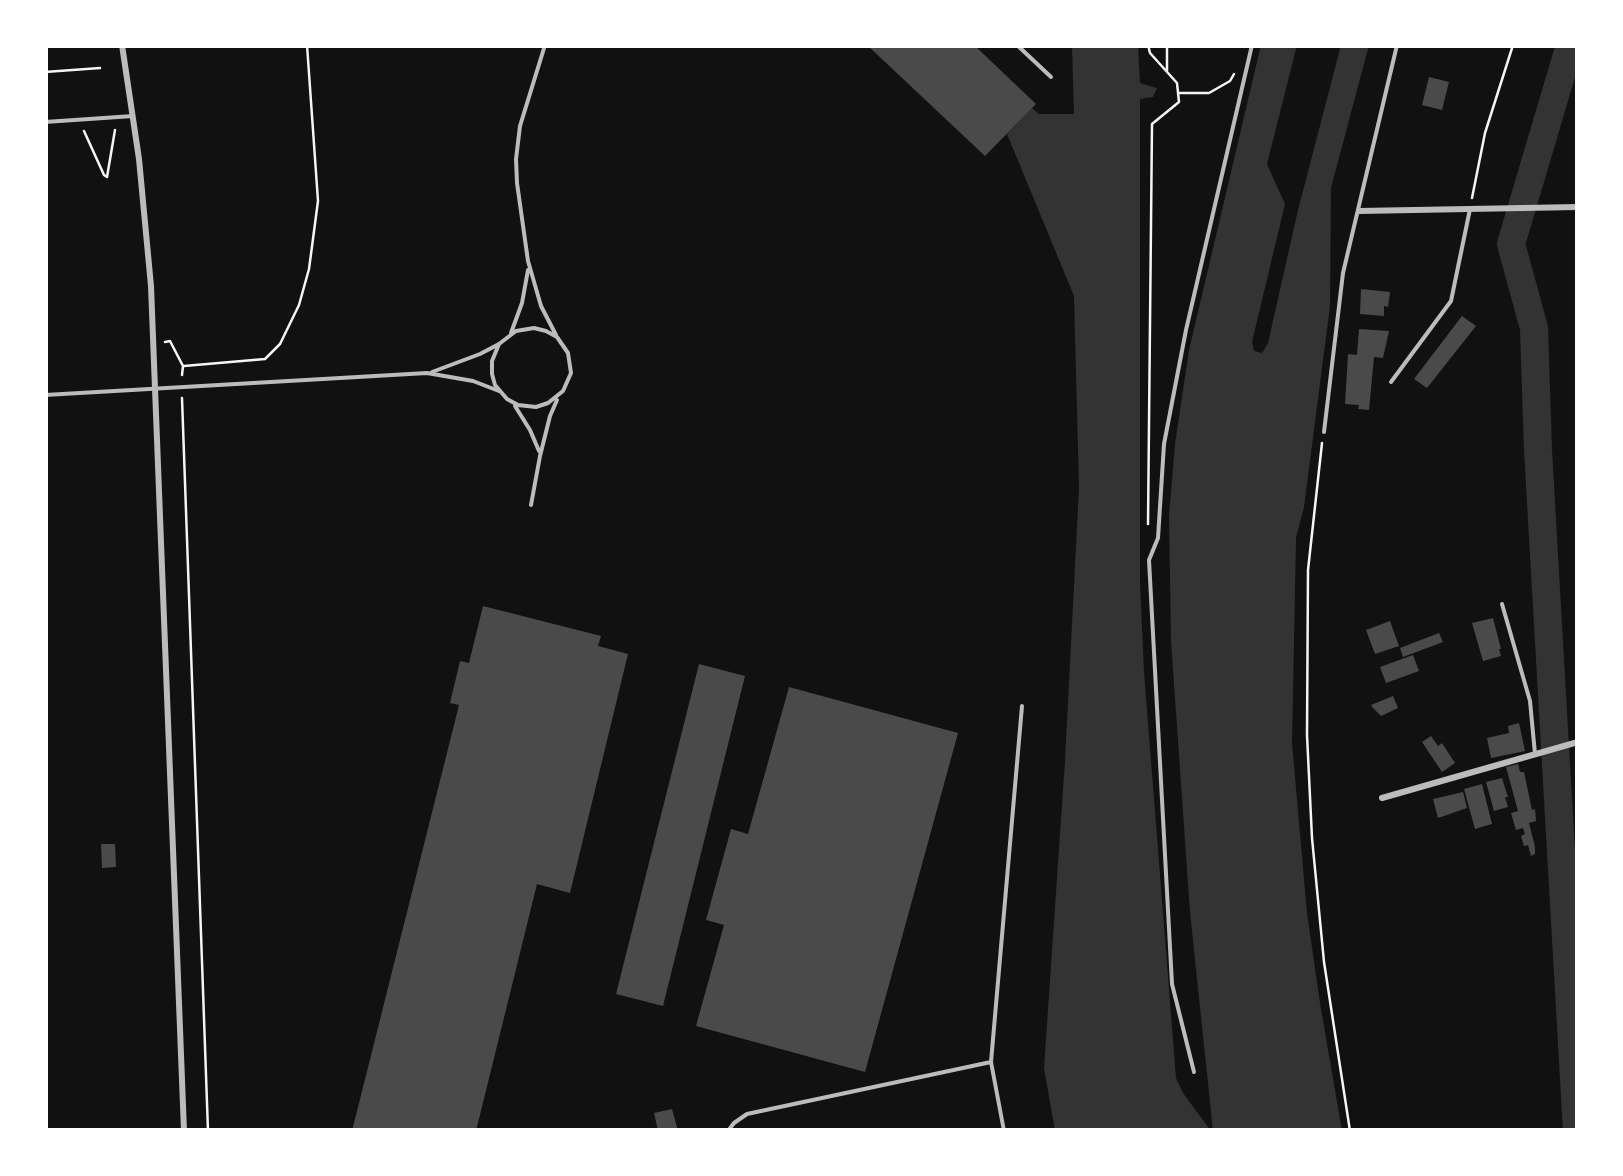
<!DOCTYPE html>
<style>
body{margin:0}
#map{position:relative;width:1623px;height:1176px;overflow:hidden;background:#111;font-family:Figtree,sans-serif}
canvas{display:block}
.frame{position:absolute;inset:0;border:48px solid #fff;pointer-events:none}
</style>
<div id="map">
<canvas width="1623" height="1176"></canvas>
<div class="frame"></div>
</div>
<script>
const context = document.querySelector('canvas').getContext('2d');
context.lineJoin = 'round';
function fill(path, color) { context.fillStyle = color; context.fill(path, 'evenodd'); }
const shape = rows => new Path2D(rows.map(r => 'M' + r).join(''));
function strokePath(path, color, width, dash) { context.strokeStyle = color; context.lineWidth = width; context.lineCap = dash ? 'butt' : 'round'; context.setLineDash(dash || []); context.stroke(path); }
fill(shape([
 [1072,45,1138,45,1140,83,1157,88,1153,97,1140,99,1140,582,1144,672,1176,1078,1183,1093,1211,1131,1055,1131,1044,1068,1065,761,1079,488,1074,296,1007,134,1032,108,1039,114,1074,114],
 [1261,45,1297,45,1267,164,1285,204,1252,342,1254,351,1262,353,1268,343,1298,210,1341,45,1369,45,1331,188,1330,306,1304,507,1296,538,1292,743,1307,913,1320,1003,1342,1131,1213,1131,1190,912,1171,641,1169,516,1175,444,1189,350]
]), '#333');
strokePath(shape([
 [1570,45,1511,244,1534,328,1538,450,1577,1131]
]), '#333', 28);
fill(shape([
 [867,45,974,45,1036,104,985,156],
 [1429,77,1449,82,1442,110,1422,105],
 [1361,289,1390,292,1388,307,1384,306,1384,316,1360,314],
 [1462,316,1476,326,1427,388,1414,379],
 [1359,329,1389,331,1383,358,1374,357,1369,410,1358,409,1359,405,1345,404,1348,354,1357,355],
 [483,606,601,636,598,646,628,654,570,893,537,884,476,1131,352,1131,459,705,450,703,460,661,469,663],
 [1493,618,1501,649,1499,649,1501,656,1483,661,1472,623],
 [1390,621,1399,646,1375,654,1366,630],
 [1439,633,1443,642,1403,657,1400,648],
 [1413,655,1419,671,1386,683,1380,667],
 [699,664,745,676,663,1006,616,994],
 [789,687,958,733,865,1072,696,1026,724,925,706,920,731,829,748,834],
 [1393,696,1398,708,1381,716,1373,708,1371,705],
 [1519,723,1525,751,1491,758,1487,738,1509,733,1508,726],
 [1431,736,1438,746,1442,743,1455,763,1442,772,1422,742],
 [1518,764,1520,772,1524,772,1532,810,1535,809,1536,821,1529,823,1535,847,1535,854,1531,856,1528,845,1524,846,1521,836,1525,834,1523,828,1516,830,1511,813,1518,811,1506,767],
 [1502,778,1508,797,1505,797,1508,807,1494,811,1486,782],
 [1482,784,1492,824,1475,829,1464,789],
 [1463,792,1467,808,1438,818,1433,799],
 [101,844,115,844,116,867,102,868],
 [672,1109,678,1131,658,1131,654,1113]
]), '#4a4a4a');
strokePath(shape([
 [1167,45,1167,71],
 [45,72,100,68],
 [1180,93,1209,93,1230,81,1234,74],
 [84,131,104,175,107,177,115,130],
 [1472,198,1485,133,1513,45],
 [165,342,170,341,183,366,182,375],
 [184,366,265,359,280,344,299,305,309,269,318,201,307,45],
 [182,398,208,1131],
 [1322,443,1308,570,1307,735,1312,838,1324,962,1350,1131],
 [1148,524,1152,124,1179,102,1177,83,1150,53,1148,45]
]), '#f5f5f5', 2.5);
strokePath(shape([
 [545,45,520,126,516,159,517,183,528,261,541,306,556,335],
 [1017,45,1051,77],
 [45,122,133,116],
 [511,333,522,303,528,270],
 [432,372,480,354,499,344,516,331,534,328,546,331,557,337,568,353,571,373,563,391,548,403,536,407,518,405,507,399,495,385,492,374,492,361,499,344],
 [1391,382,1451,301,1470,209],
 [45,395,427,373,473,381,499,391],
 [515,406,530,430,539,451],
 [1324,432,1343,273,1397,45],
 [531,505,540,456,550,416,557,400],
 [1502,604,1530,701,1535,754],
 [1194,1072,1172,984,1149,560,1158,538,1164,444,1186,330,1252,45],
 [728,1131,734,1123,747,1114,991,1062],
 [1004,1131,991,1062,1022,706]
]), '#bcbcbc', 4);
strokePath(shape([
 [122,45,139,159,151,286,184,1131],
 [1359,211,1578,207],
 [1382,798,1578,742]
]), '#bcbcbc', 6);
</script>
